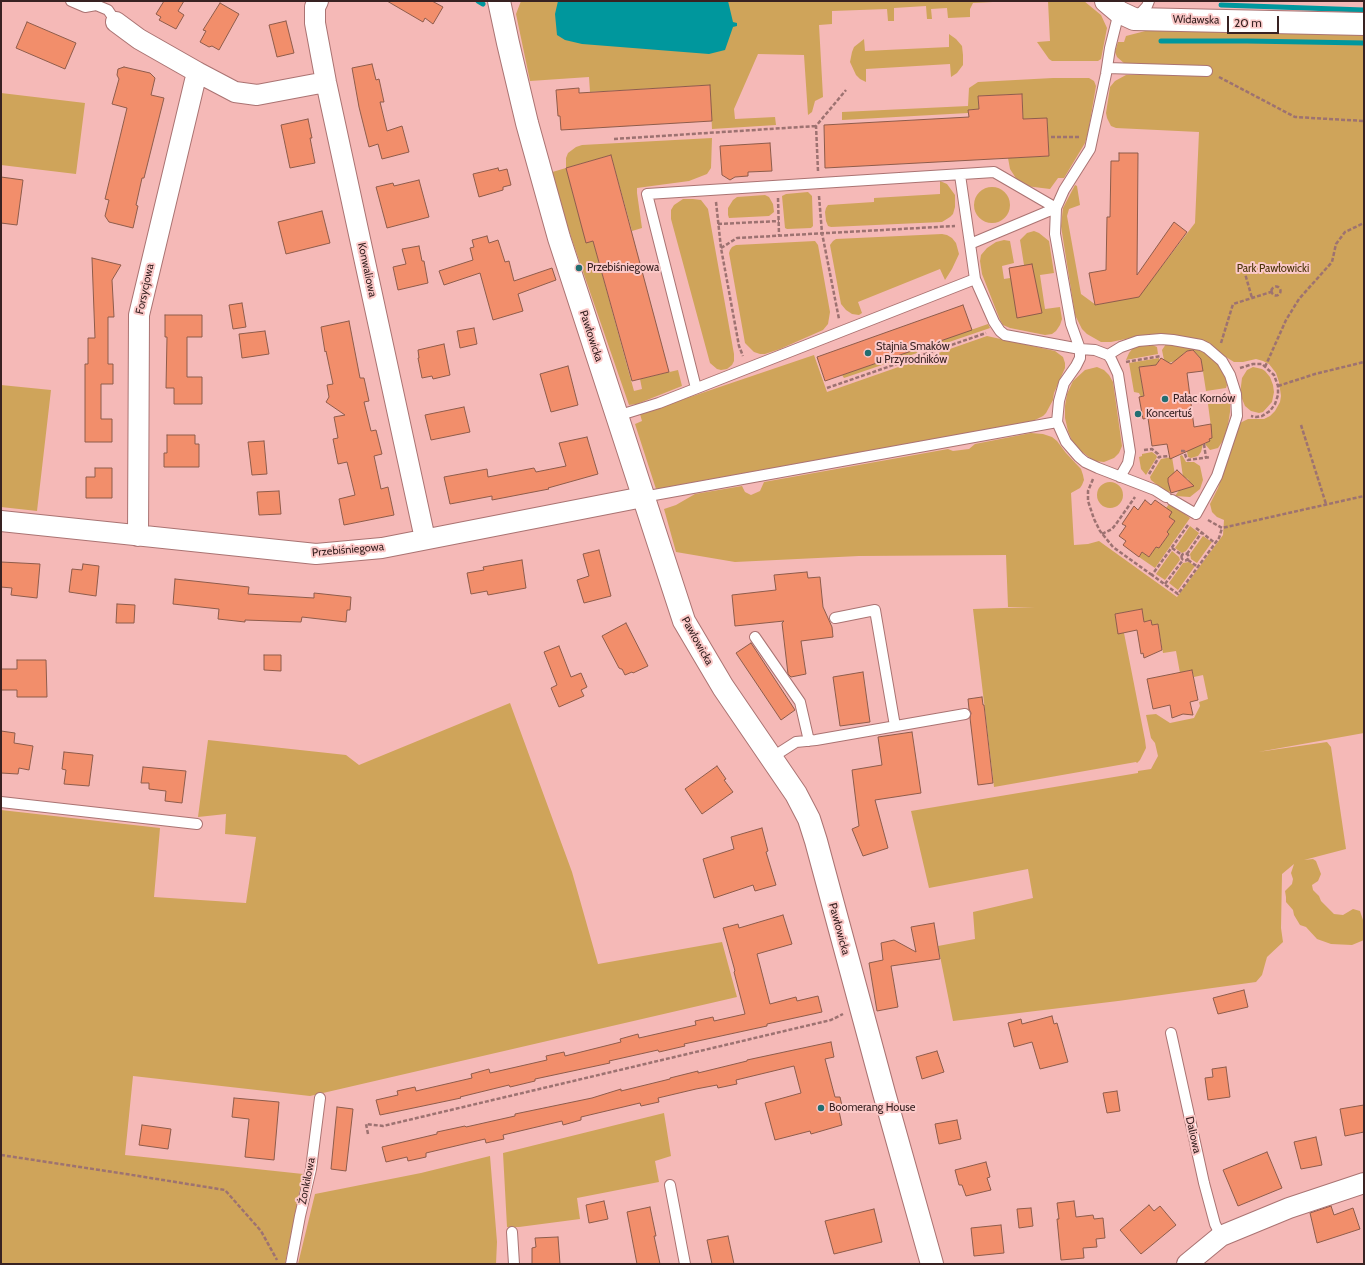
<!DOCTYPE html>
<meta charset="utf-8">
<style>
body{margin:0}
#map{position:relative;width:1365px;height:1265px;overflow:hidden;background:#f5b9b7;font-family:Cabin,sans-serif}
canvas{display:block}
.frame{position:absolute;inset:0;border:2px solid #382222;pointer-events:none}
.scale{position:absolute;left:1227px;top:16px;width:52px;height:18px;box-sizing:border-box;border:2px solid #382222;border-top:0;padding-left:5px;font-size:12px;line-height:14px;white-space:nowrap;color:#382222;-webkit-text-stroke:3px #fbc9c8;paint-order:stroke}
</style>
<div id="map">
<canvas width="1365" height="1265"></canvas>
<div class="frame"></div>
<div class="scale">20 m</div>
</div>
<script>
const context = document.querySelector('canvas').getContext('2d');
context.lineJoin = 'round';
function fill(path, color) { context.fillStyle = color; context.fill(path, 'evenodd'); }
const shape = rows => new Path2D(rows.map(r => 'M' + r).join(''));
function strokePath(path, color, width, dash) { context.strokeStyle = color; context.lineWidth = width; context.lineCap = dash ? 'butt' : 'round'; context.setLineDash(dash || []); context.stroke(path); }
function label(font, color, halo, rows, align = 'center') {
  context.font = font + ' Cabin,sans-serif'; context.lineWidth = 4; context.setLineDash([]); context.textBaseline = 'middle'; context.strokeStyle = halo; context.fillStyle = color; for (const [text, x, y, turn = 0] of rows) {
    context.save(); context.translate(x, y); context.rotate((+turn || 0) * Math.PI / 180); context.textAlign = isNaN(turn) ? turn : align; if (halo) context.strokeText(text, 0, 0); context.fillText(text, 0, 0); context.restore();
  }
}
fill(shape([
 [521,1,1013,1,973,3,970,9,970,17,948,18,947,8,931,9,932,19,927,19,926,6,894,8,894,21,888,21,887,9,832,11,832,24,819,25,823,97,815,101,812,112,808,115,804,55,758,54,734,109,735,119,775,117,776,125,712,129,710,85,590,92,589,77,530,81,516,14],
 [1048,1,1084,1,1101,15,1107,28,1101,59,1098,61,1052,61,1049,59,1037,42,1050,41],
 [1153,29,1364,33,1364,733,1258,752,1327,742,1331,747,1346,849,1304,860,1313,859,1316,861,1321,874,1318,881,1312,885,1313,890,1319,896,1321,901,1334,914,1343,915,1353,909,1360,911,1364,923,1364,940,1352,945,1331,944,1317,939,1306,927,1300,925,1294,915,1293,910,1286,902,1286,897,1285,891,1292,884,1293,879,1291,873,1294,864,1282,874,1281,928,1283,942,1267,957,1262,975,1256,982,1118,1001,953,1021,938,946,975,939,973,912,1033,898,1028,869,929,888,911,811,1138,773,1138,771,1151,769,1158,756,1155,743,1151,738,1146,715,1156,714,1170,723,1194,718,1200,706,1199,702,1208,699,1203,675,1194,677,1192,670,1180,673,1176,651,1163,653,1158,624,1152,625,1151,620,1144,622,1142,609,1115,614,1118,633,1124,633,1145,740,1146,748,1140,760,1137,763,1136,762,994,787,973,609,1035,607,1008,607,1006,555,859,556,735,562,676,552,664,509,676,505,695,494,742,486,745,492,751,495,760,491,764,482,948,449,953,451,969,449,975,444,1031,433,1043,434,1052,437,1057,441,1066,453,1081,469,1083,475,1084,480,1082,485,1080,488,1071,493,1074,545,1088,544,1099,541,1177,597,1223,535,1224,520,1217,517,1212,512,1210,504,1218,488,1240,423,1248,419,1264,419,1270,416,1275,411,1280,402,1281,396,1279,382,1276,373,1269,364,1263,361,1256,359,1243,362,1234,362,1205,344,1164,334,1140,336,1111,342,1101,342,1087,334,1082,329,1075,315,1061,226,1063,208,1075,185,1077,186,1080,205,1069,209,1067,216,1081,294,1096,305,1139,296,1195,223,1199,132,1116,128,1111,126,1107,118,1106,113,1110,87,1115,81,1126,75,1203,75,1203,66,1139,66,1125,64,1117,57,1115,52,1118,42,1124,42,1126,36],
 [949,34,956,39,962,46,963,55,963,65,957,73,951,77,950,64,866,69,866,82,860,79,856,75,850,62,852,52,854,47,864,39,865,51,949,47],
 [1053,78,1089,78,1094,81,1096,86,1088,133,1085,143,1064,178,1058,178,1050,189,1026,186,1019,183,1010,169,1008,158,1049,156,1047,118,1023,119,1022,94,978,96,979,109,968,110,968,113,842,120,842,112,968,106,969,88,978,82],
 [1,93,85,103,76,174,1,165],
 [712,138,711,168,707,174,689,181,637,188,637,193,642,228,632,231,611,155,566,168,586,242,593,241,634,391,642,389,640,379,678,370,682,386,637,404,629,405,549,173,566,168,566,158,568,153,576,147,582,145],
 [940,181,947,184,955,195,955,207,953,214,950,217,942,222,831,227,828,226,826,221,825,212,826,208,828,205,874,202,874,198,940,194],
 '974 205a18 18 0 1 1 36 0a18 18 0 1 1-36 0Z',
 [808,192,812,196,813,226,811,228,787,229,785,228,782,196,786,194],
 [765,195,769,197,773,204,774,212,769,216,729,218,728,215,728,208,733,200,737,197],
 [683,199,693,199,701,200,708,209,734,354,734,361,732,365,727,369,721,370,717,369,710,363,671,219,671,210,674,205],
 [1034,231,1039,233,1049,241,1054,273,1040,275,1045,309,1060,307,1062,319,1060,325,1056,331,1052,334,1045,335,1010,328,1003,325,1000,320,982,274,980,261,981,255,987,248,996,242,1004,240,1010,241,1014,263,1002,266,1004,279,1010,278,1009,268,1024,265,1020,240,1027,233],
 [942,234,947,235,952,238,956,243,959,254,952,269,945,280,940,269,858,302,862,313,859,315,852,314,846,310,841,304,830,245,833,241,836,239],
 [815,241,818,245,830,312,828,324,823,330,780,349,765,354,760,354,754,352,745,343,729,253,730,250,732,247,736,245],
 [988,324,990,328,844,378,842,375],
 [987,336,1055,351,1063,357,1065,363,1065,368,1054,393,1053,400,1046,413,1043,416,1033,421,1005,426,656,489,635,424,642,421,640,414,814,355,827,392],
 [1150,344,1157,347,1158,354,1126,360,1129,353,1133,348,1137,346],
 [1166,344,1196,349,1205,353,1219,365,1225,376,1227,385,1226,388,1206,391,1201,359,1193,350,1187,351,1183,354,1183,359,1168,363,1164,360,1162,350],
 [1159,358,1159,361,1156,365,1139,367,1144,396,1141,397,1139,393,1134,392,1129,363],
 [1097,367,1104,370,1109,375,1113,382,1122,446,1119,453,1114,458,1104,462,1094,461,1081,451,1072,441,1068,431,1065,418,1065,406,1067,394,1073,381,1085,370],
 [1253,367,1262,369,1265,371,1270,377,1273,385,1274,392,1272,402,1263,412,1259,413,1251,411,1245,406,1240,394,1242,378,1247,370],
 [1,385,51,390,37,511,1,507],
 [1226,399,1229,400,1230,403,1230,412,1227,431,1224,439,1218,448,1210,450,1205,444,1209,441,1209,436,1212,435,1208,404,1227,401],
 [1185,441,1203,444,1201,452,1198,456,1191,458,1188,457],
 [1152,452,1156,455,1157,457,1146,475,1141,469,1139,457,1142,456,1142,454],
 [1182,455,1186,462,1194,462,1200,466,1203,480,1200,489,1190,497,1175,496,1180,489,1182,490,1187,487,1189,482,1188,479,1183,477,1180,456],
 [1172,457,1175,475,1169,478,1168,484,1172,488,1168,494,1151,480,1150,477,1161,459],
 '1097 495a13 13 0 1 1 26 0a13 13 0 1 1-26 0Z',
 [1170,503,1190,518,1155,568,1139,557,1142,552,1149,557,1156,547,1159,548,1169,534,1167,532,1175,521,1169,517,1166,508],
 [1190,526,1199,533,1186,551,1182,553,1175,548],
 [1203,536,1212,542,1197,563,1191,559,1190,554],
 [1172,551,1179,557,1180,560,1165,580,1156,574],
 [1189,562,1195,566,1178,590,1169,583,1183,563],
 [510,703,572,872,598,964,722,942,737,997,310,1096,133,1076,125,1155,303,1174,285,1264,1,1264,1,810,160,828,154,897,246,903,256,837,225,834,226,814,198,817,208,740,346,755,359,765],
 [664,1113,671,1156,655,1161,659,1182,577,1198,580,1219,519,1227,507,1227,503,1153],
 [490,1156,497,1242,496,1264,298,1264,315,1194,421,1173]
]), '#cfa45a');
fill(shape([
 [558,1,728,1,733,22,737,23,737,26,733,27,725,50,709,54,582,44,565,40,557,35,555,14]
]), '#00979d');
strokePath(shape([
 [478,1,483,4],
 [1221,5,1364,10],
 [1161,41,1247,41,1364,43]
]), '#00979d', 5);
const building = shape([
 [164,1,184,1,178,11,184,15,176,29,159,20,161,17,156,14,164,1],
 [387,1,432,1,443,7,433,24,425,18,423,22,387,1],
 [220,3,239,14,219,50,212,46,209,47,200,42,206,31,203,30,220,3],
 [286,21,294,53,277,57,269,25,286,21],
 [27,22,76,43,65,69,16,48,27,22],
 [372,64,376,80,379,79,384,102,380,102,387,131,402,126,409,152,382,159,378,144,369,147,359,107,352,68,372,64],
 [124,67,150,73,155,78,151,95,164,98,144,178,142,178,136,205,138,206,133,228,109,222,105,216,109,200,105,199,127,108,112,104,119,79,117,75,118,69,124,67],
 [710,85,712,121,561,130,560,116,558,116,556,90,579,88,579,93,710,85],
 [1022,94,1023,119,1047,118,1049,156,825,168,824,125,969,117,968,110,979,109,978,96,1022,94],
 [308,119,312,138,310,138,315,163,290,168,281,125,308,119],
 [770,143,772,171,748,172,748,176,735,177,730,180,722,175,720,146,770,143],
 [1119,153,1138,153,1137,275,1174,222,1187,232,1139,297,1095,305,1089,273,1106,270,1107,217,1110,217,1111,161,1119,161,1119,153],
 [611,155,669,372,632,381,593,241,586,243,566,168,611,155],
 [498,168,499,171,507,169,511,185,503,187,503,190,479,197,473,174,498,168],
 [1,177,23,180,17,225,1,223,1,177],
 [419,180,429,217,387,228,376,187,393,183,394,186,419,180],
 [322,211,330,243,286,254,278,222,322,211],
 [487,236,489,243,498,240,505,262,509,261,514,281,552,268,556,280,518,294,523,311,493,320,480,273,444,285,439,271,473,260,470,248,474,247,472,240,487,236],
 [419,246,422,261,424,261,428,283,398,290,393,267,406,264,402,249,419,246],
 [92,258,121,265,112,280,114,317,108,317,108,364,113,364,113,384,101,384,101,419,112,419,112,442,85,442,85,364,88,364,88,338,95,338,92,258],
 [1032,264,1042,313,1017,318,1009,268,1032,264],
 [242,303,246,327,233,329,229,305,242,303],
 [963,305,972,330,825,381,817,357,963,305],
 [165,315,202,315,202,337,187,337,187,377,202,377,202,404,174,404,174,388,166,388,167,337,165,337,165,315],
 [349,321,360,378,364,378,369,401,364,402,371,431,376,430,382,454,374,456,381,489,388,487,394,515,344,525,339,499,355,495,347,462,338,464,333,439,338,438,334,417,345,415,326,402,329,397,327,385,333,384,326,351,325,352,321,327,349,321],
 [474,328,477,344,460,348,457,331,474,328],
 [265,331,269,354,242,358,239,334,265,331],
 [444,344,450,375,433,379,432,376,422,378,418,358,419,358,418,350,444,344],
 [1193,350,1201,359,1203,371,1187,373,1194,427,1211,424,1212,438,1209,439,1210,441,1170,459,1167,444,1152,446,1148,418,1143,419,1139,397,1144,396,1139,367,1156,365,1161,358,1171,364,1187,351,1193,350],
 [568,366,578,405,551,412,540,374,568,366],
 [464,407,470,432,431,440,425,415,464,407],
 [167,435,195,435,195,444,199,444,199,467,164,467,164,453,167,453,167,435],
 [587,437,598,474,548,488,549,489,492,500,492,496,450,504,444,477,487,469,488,477,534,468,536,472,566,466,559,443,587,437],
 [264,441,267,474,252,475,248,442,264,441],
 [95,468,112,468,112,498,86,498,86,477,95,477,95,468],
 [1177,470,1194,486,1171,493,1168,482,1168,478,1177,470],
 [279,491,281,514,259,515,257,492,279,491],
 [1145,500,1151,505,1155,500,1172,512,1169,517,1175,521,1167,532,1169,534,1159,548,1156,547,1149,557,1142,552,1139,557,1123,545,1126,541,1119,536,1126,526,1122,524,1134,506,1138,510,1145,500],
 [599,550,611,596,584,603,577,580,589,576,583,554,599,550],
 [522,560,526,588,488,595,487,591,471,594,467,573,484,570,483,567,522,560],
 [1,562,40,564,37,598,11,595,12,588,1,587,1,562],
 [83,564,99,566,96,596,69,592,72,569,82,570,83,564],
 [807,572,808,578,820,577,823,607,832,627,833,637,801,641,806,674,791,677,788,674,782,623,784,621,735,626,732,595,776,590,774,575,807,572],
 [175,579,249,587,248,594,314,598,314,593,351,597,350,610,347,610,346,622,302,617,301,622,245,620,245,622,218,619,219,609,173,604,175,579],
 [117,604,135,605,134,623,116,623,117,604],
 [1142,609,1144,622,1151,620,1152,625,1158,624,1162,650,1144,658,1143,653,1141,654,1137,630,1118,634,1115,614,1142,609],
 [626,623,648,666,633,673,632,672,625,675,622,669,621,669,619,668,602,636,626,623],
 [751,643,795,710,781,720,736,653,751,643],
 [559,646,571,677,581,673,587,687,581,690,584,696,559,707,551,688,557,685,544,652,559,646],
 [264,655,281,655,281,671,264,670,264,655],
 [17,660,46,660,47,697,17,697,17,690,1,690,1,669,17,669,17,660],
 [1192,670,1198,700,1190,702,1193,715,1183,714,1172,718,1170,705,1153,709,1147,679,1192,670],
 [863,672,870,722,840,726,833,677,863,672],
 [982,697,983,705,984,705,993,783,978,785,970,718,971,713,969,709,968,699,982,697],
 [1,731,15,733,14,743,33,746,29,770,19,768,18,774,1,773,1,731],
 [912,732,921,793,875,800,888,848,863,856,852,829,859,826,852,770,882,765,878,737,912,732],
 [64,752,93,755,89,786,64,784,66,770,62,769,64,752],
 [717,766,726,779,724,780,733,792,702,814,685,789,717,766],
 [143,767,186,771,182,803,165,801,166,791,149,789,149,783,141,783,143,767],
 [762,828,768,851,766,852,776,885,755,891,753,885,714,898,703,859,734,849,731,837,762,828],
 [783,915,792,944,757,954,770,1004,796,997,797,1001,818,996,822,1012,767,1024,767,1026,684,1044,685,1046,659,1052,658,1050,609,1061,610,1063,535,1079,535,1081,510,1087,509,1085,460,1097,461,1098,380,1115,376,1100,398,1095,397,1091,415,1087,416,1091,472,1078,471,1074,489,1069,490,1073,547,1060,546,1056,564,1052,565,1056,621,1042,620,1039,638,1034,639,1038,696,1025,695,1021,713,1017,714,1021,745,1014,734,972,735,971,723,928,738,924,739,928,783,915],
 [934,923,940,959,891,966,898,1007,877,1011,869,963,883,960,881,943,894,940,916,952,911,927,934,923],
 [1244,990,1248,1007,1218,1014,1213,998,1244,990],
 [1052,1016,1054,1024,1057,1023,1068,1062,1040,1069,1032,1042,1014,1047,1008,1023,1021,1019,1022,1024,1052,1016],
 [831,1042,834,1057,825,1059,835,1097,840,1097,843,1110,839,1111,842,1125,811,1134,810,1131,775,1140,765,1103,801,1093,794,1066,736,1080,737,1084,718,1088,717,1085,696,1089,658,1098,659,1102,641,1106,640,1103,581,1117,581,1120,563,1125,562,1121,503,1135,504,1139,486,1143,485,1139,426,1153,426,1157,408,1161,407,1157,386,1162,382,1147,437,1134,437,1132,465,1126,466,1127,515,1116,515,1114,592,1098,621,1089,621,1091,670,1079,670,1078,698,1071,698,1073,747,1061,747,1060,831,1042],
 [937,1051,944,1072,922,1079,916,1057,937,1051],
 [1226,1067,1230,1097,1208,1100,1205,1078,1213,1077,1212,1069,1226,1067],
 [1117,1091,1120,1111,1107,1113,1103,1093,1117,1091],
 [234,1098,279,1102,274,1160,245,1157,249,1119,232,1117,234,1098],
 [1364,1105,1364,1132,1345,1136,1340,1109,1364,1105],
 [337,1107,353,1109,346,1171,331,1169,337,1107],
 [957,1120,961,1139,939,1144,935,1124,957,1120],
 [142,1125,171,1129,168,1149,139,1145,142,1125],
 [1316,1137,1322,1165,1301,1169,1294,1142,1316,1137],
 [1267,1152,1282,1188,1238,1206,1223,1170,1267,1152],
 [986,1162,990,1177,987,1178,991,1190,966,1196,962,1185,959,1185,955,1170,986,1162],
 [604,1201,608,1219,589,1223,586,1205,604,1201],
 [1074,1201,1076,1217,1093,1215,1094,1219,1103,1218,1105,1238,1096,1239,1097,1247,1083,1248,1084,1258,1061,1260,1057,1219,1059,1219,1057,1203,1074,1201],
 [1149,1205,1154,1211,1160,1206,1176,1225,1141,1254,1120,1230,1149,1205],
 [1331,1206,1334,1215,1353,1208,1360,1229,1317,1243,1310,1213,1331,1206],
 [650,1207,656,1236,654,1236,660,1264,637,1264,627,1212,650,1207],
 [1031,1208,1033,1226,1019,1228,1017,1209,1031,1208],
 [874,1209,882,1242,834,1254,825,1221,874,1209],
 [1001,1225,1004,1253,974,1256,971,1228,1001,1225],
 [728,1236,734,1264,712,1264,707,1240,728,1236],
 [558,1237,560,1264,532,1264,532,1248,536,1247,535,1238,558,1237]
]);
fill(building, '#f28e6b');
strokePath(building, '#8e5c4b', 1);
const service = shape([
 [71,1,85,7,96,5,108,10,116,22],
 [1119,12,1110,48,1106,74,1090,149,1064,190,1056,208,970,244,975,279,994,322,1000,331,1005,335,1080,349,1095,350,1108,355,1111,359,1118,374,1130,452,1128,463,1120,477],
 [1137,17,1147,6,1149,1],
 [1107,68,1207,71],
 [960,175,970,244],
 [1108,355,1121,347,1138,341,1161,339,1173,340,1201,345,1207,348,1222,361,1230,375,1236,394,1237,416,1217,476,1196,514,1172,500],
 [696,388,647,194,994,172,1056,208,1055,234,1071,324,1080,349,1080,358,1076,366,1064,383,1059,401,1057,422,1066,442,1079,457,1085,462,1098,468,1155,490,1166,497],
 [617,416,659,403,975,279],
 [643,497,1057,422],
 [835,618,875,610,895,726],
 [755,637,800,702,809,741],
 [771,758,796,742,816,740,965,714],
 [1,802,197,824],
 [1171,1033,1204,1183,1215,1224,1221,1236],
 [670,1185,685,1264],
 [512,1232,514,1264],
 [291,1264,300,1216,311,1169,320,1098]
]);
const minor = shape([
 [318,1,315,7,315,23,326,82,425,539],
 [116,22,139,39,197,72,235,92,257,95,326,82],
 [1,521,316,554,382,548,643,497],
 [138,536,139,315,197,72],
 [1187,1264,1221,1236,1289,1208,1364,1183]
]);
const tertiary = shape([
 [499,1,508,43,527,123,559,238,684,621,723,687,796,794,809,819,816,841,884,1093,932,1264],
 [1106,1,1119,12,1134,19,1364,24]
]);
strokePath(service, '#aa7372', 12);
strokePath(minor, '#aa7372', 22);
strokePath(tertiary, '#aa7372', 24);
strokePath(shape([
 [1219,77,1295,117,1364,121],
 [1051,137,1079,137],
 [614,139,816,126],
 [818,171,816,126,846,90],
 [819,196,822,233,839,319],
 [778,198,779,235],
 [716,202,721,248,739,346,743,356],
 [718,224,779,221],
 [721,248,737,238,955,226],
 [1244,270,1252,298],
 '1271.5 291a4.5 4.5 0 1 1 9 0a4.5 4.5 0 1 1-9 0Z',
 [1221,343,1233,304,1271,292],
 [1126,362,1161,356],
 [1265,367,1286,320,1299,299,1332,262,1336,244,1345,232,1364,223],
 [1240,368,1253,364,1262,364,1274,375,1278,386,1278,395,1275,404,1270,411,1262,416,1256,417,1251,416],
 [1278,386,1315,374,1364,362],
 [827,388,986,333],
 [1191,401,1223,396],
 [1301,425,1326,504],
 [1204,444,1206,458],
 [1144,450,1152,449,1158,454,1159,457],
 [1181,451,1184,451,1186,457,1188,460,1210,457],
 [1149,474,1159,457,1169,456],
 [1093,479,1088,491,1088,501,1094,519,1100,531,1113,547,1152,575],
 [1208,520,1222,528,1364,496],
 [1188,525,1152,575,1178,594,1219,538,1222,528],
 [1196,528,1215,543],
 [1102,534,1112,529,1116,524,1135,497],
 [1172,548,1182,555],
 '1181.5 557a3.5 3.5 0 1 1 7 0a3.5 3.5 0 1 1-7 0Z',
 [1187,554,1202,532],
 [1188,560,1198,567],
 [1165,584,1183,560],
 [368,1134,366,1124,383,1126,814,1024,831,1020,843,1014],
 [1,1155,126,1174,225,1190,261,1231,277,1260]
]), '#9d7271', 2.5, [4, 2]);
strokePath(service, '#fff', 10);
strokePath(minor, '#fff', 20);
strokePath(tertiary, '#fff', 22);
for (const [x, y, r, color] of [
 [579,268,4,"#226e71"],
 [868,353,4,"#226e71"],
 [1165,399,4,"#226e71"],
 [1138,414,4,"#226e71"],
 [821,1108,4,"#226e71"]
]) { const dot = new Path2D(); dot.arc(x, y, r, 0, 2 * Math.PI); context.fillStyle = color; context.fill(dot); strokePath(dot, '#fbc9c8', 1.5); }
label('11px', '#382222', '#fbc9c8', [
 ["Widawska",1196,20,1],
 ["Konwaliowa",367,270,78],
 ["Forsycjowa",145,289,-78],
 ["Pawłowicka",591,336,72],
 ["Przebiśniegowa",348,550,-5],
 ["Pawłowicka",697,641,61],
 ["Pawłowicka",839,929,75],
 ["Daliowa",1193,1135,77],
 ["Żonkilowa",307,1181,-79]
]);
label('11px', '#382222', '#fbc9c8', [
 ["Przebiśniegowa",587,268],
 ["Stajnia Smaków",876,347],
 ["u Przyrodników",876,360],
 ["Pałac Kornów",1173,399],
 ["Koncertuś",1146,414],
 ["Boomerang House",829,1108]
], 'left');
label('11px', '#4a3409', '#fbc9c8', [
 ["Park Pawłowicki",1273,269]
]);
</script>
